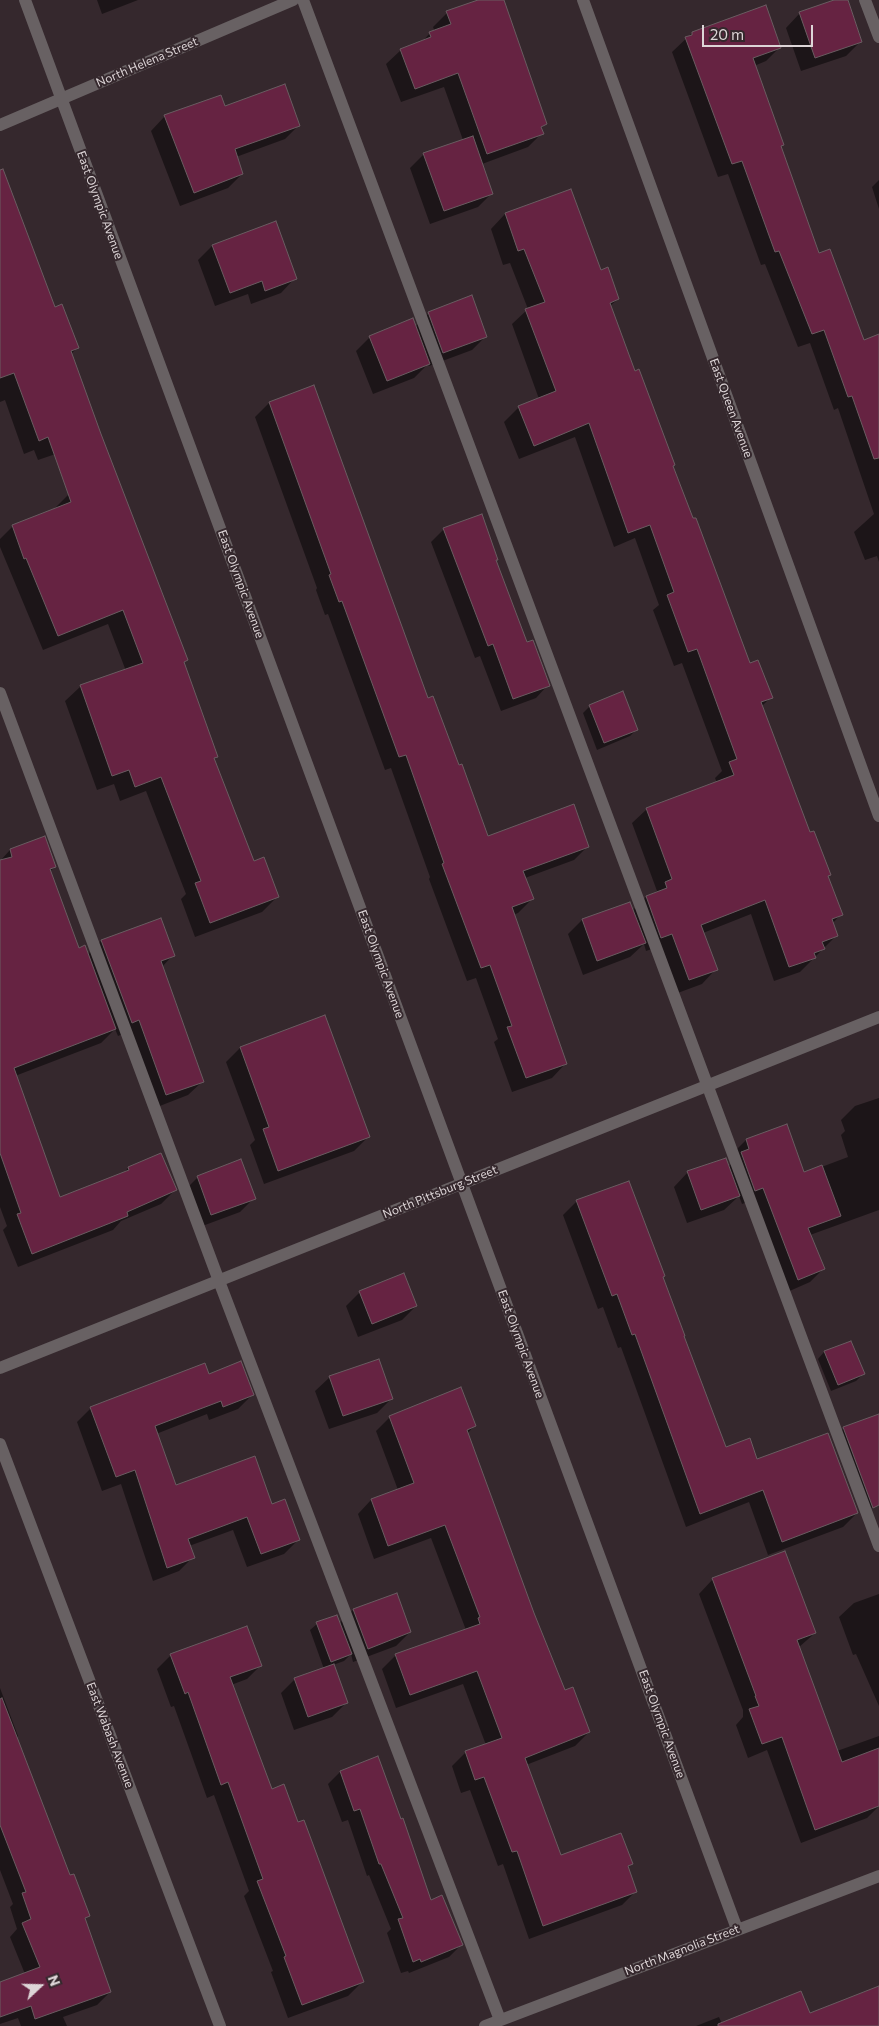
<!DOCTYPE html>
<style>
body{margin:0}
#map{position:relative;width:879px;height:2026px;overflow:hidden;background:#35282d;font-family:Commissioner,sans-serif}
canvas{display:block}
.north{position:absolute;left:15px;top:1961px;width:50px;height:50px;-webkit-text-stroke:4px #35282d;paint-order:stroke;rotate:69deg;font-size:14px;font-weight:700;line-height:20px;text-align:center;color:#ddd5d7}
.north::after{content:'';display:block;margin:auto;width:18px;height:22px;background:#ddd5d7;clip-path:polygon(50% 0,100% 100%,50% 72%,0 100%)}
.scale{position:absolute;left:702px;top:25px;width:111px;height:22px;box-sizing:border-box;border:2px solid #ddd5d7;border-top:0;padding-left:6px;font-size:15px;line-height:18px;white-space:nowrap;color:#ddd5d7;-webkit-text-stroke:4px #35282d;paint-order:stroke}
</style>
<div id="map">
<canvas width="879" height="2026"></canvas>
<div class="north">N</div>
<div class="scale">20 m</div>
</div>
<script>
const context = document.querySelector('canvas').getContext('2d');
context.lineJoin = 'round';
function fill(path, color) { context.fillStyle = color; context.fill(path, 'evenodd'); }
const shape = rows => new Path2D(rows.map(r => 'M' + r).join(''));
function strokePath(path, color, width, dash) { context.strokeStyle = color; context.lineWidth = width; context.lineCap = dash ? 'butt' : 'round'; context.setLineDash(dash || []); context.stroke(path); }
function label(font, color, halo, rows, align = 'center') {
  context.font = font + ' Commissioner,sans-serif'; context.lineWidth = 4; context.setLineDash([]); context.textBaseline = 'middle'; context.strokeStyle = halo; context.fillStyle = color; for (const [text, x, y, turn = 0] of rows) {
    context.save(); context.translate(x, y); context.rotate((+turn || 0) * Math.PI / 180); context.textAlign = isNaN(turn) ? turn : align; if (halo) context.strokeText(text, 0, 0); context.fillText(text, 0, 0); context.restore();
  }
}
fill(shape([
 [97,0,138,0,102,14],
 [482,0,503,0,545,124,541,129,542,133,528,147,482,164,492,193,478,207,430,224,410,168,424,154,463,140,444,87,401,102,386,64,401,50,422,42,430,33,435,32,433,27,447,13],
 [838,0,846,0,860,42,846,56,801,71,786,28,800,13],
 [692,33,780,47,766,61,754,66,782,145,780,147,818,255,863,341,879,336,879,562,877,556,865,560,854,532,874,514,838,408,834,410,810,343,798,347,765,264,761,265,728,174,718,177,672,52],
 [224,107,299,125,285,139,236,157,242,174,228,188,180,206,151,131,165,116],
 [879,180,879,209,872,187],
 [570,190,600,271,618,299,610,306,749,665,771,697,761,707,810,834,829,875,827,877,841,914,833,923,837,935,800,972,774,981,751,914,703,933,716,969,702,984,675,994,658,947,646,951,644,944,630,957,583,975,568,934,582,920,632,911,646,897,657,891,632,823,647,809,717,783,715,778,722,771,682,663,674,666,653,610,659,605,635,538,614,547,575,437,519,459,504,422,519,407,539,399,512,324,528,309,510,263,503,265,491,229,505,214],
 [0,213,77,348,71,354,85,444,38,460,34,450,24,454,5,400,0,402],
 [212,246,295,278,281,293,251,304,248,294,215,306,198,260],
 [429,313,486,336,472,350,429,366,428,364,414,378,373,394,356,351,370,337,415,327],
 [313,387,428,700,488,838,588,846,574,860,525,878,532,899,518,913,513,915,566,1063,552,1078,512,1092,494,1042,498,1039,476,978,467,981,429,879,430,877,391,768,385,770,328,614,325,615,316,590,317,588,255,417,269,403],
 [116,476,186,660,183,663,217,756,213,760,253,863,277,897,262,912,195,937,181,899,186,894,146,791,120,801,114,784,97,790,65,701,80,687,126,671,108,624,43,650,0,547,0,539,13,526,53,510,68,495],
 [444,529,495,561,526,643,548,685,536,698,501,711,480,656,475,658,431,542],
 [590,706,637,729,630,736,597,750,583,713],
 [44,838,55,867,49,872,78,949,87,955,101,941,160,919,173,955,162,967,203,1081,188,1095,152,1109,125,1033,118,1036,115,1029,101,1043,15,1076,59,1199,124,1173,128,1168,161,1155,175,1190,161,1204,121,1221,113,1230,18,1267,3,1230,7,1226,0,1207,0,861,10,850],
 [324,1016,368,1137,354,1151,264,1184,250,1145,255,1140,226,1062,240,1048],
 [879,1098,879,1210,810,1235,824,1268,810,1282,785,1293,750,1201,742,1204,739,1196,724,1210,687,1223,674,1187,688,1172,728,1167,735,1160,732,1154,746,1140,786,1125,803,1174,848,1157,841,1135,845,1131,841,1120,855,1106],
 [198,1177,254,1198,240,1212,197,1228,184,1191],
 [577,1201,662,1277,725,1448,757,1460,857,1513,843,1527,768,1555,749,1502,686,1527,621,1347,618,1348,603,1307,598,1309,563,1215],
 [360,1292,416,1306,402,1320,358,1337,346,1306],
 [850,1342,863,1374,856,1381,831,1391,818,1359,824,1352],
 [208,1375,252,1395,238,1409,209,1420,207,1414,156,1434,176,1487,271,1506,298,1540,284,1554,247,1567,233,1530,189,1546,193,1557,179,1571,153,1581,121,1484,102,1491,77,1422,91,1408],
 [330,1377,391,1399,377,1413,329,1429,315,1391],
 [390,1417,474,1426,467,1434,533,1613,564,1692,589,1732,575,1746,526,1765,560,1857,631,1864,628,1868,636,1891,622,1905,529,1939,503,1864,498,1866,470,1790,461,1793,452,1766,466,1752,486,1745,463,1684,396,1708,382,1669,396,1655,466,1630,431,1538,374,1559,358,1514,371,1500,398,1490,376,1431],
 [844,1428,879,1430,879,1505,865,1510,837,1435],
 [713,1579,815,1633,798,1648,837,1751,879,1736,879,1806,867,1818,801,1843,767,1750,748,1758,736,1725,743,1717,743,1710,699,1594],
 [879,1594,879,1706,856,1654,853,1655,839,1617,854,1603],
 [396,1595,410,1632,396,1646,353,1662,351,1654,344,1661,333,1665,346,1703,332,1717,294,1730,281,1693,295,1679,324,1669,310,1630,317,1624,339,1624,353,1610],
 [171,1655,261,1665,247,1679,231,1685,271,1791,362,1982,348,1996,288,2018,271,1972,273,1971,244,1896,249,1891,214,1795,207,1798,174,1706,171,1707,157,1669],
 [0,1688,18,1736,17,1738,70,1877,88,1916,84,1920,110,1992,97,2005,63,2017,67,2026,21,2026,18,2018,0,2024,0,1983,25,1974,10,1937,17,1929,10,1907,13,1904,0,1870],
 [378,1758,430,1902,461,1945,449,1957,409,1973,408,1971,401,1973,387,1933,391,1929,369,1875,367,1876,348,1820,342,1822,328,1784,340,1772],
 [879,1987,879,2026,696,2026,719,2017,722,2024,809,2014]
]), '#0007');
const building = shape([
 [478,0,504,0,547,124,541,127,544,134,487,154,458,73,415,89,400,49,431,37,429,32,451,24,446,11,478,0],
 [834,0,848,0,862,42,815,58,799,12,834,0],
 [766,5,781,48,753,58,784,145,781,146,819,253,830,249,864,340,879,334,879,458,874,459,852,396,848,397,824,330,812,334,779,251,775,252,742,161,732,164,685,37,692,35,692,32,766,5],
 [285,84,300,126,235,149,243,174,194,193,164,115,221,95,225,106,285,84],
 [473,136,493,194,444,211,423,153,473,136],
 [3,169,55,307,62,304,79,348,71,351,101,434,188,660,184,662,218,757,214,758,254,861,264,857,279,897,210,923,195,883,201,881,161,777,135,787,129,770,112,776,80,685,143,663,123,610,58,636,26,558,24,559,12,525,71,502,48,437,39,441,14,373,0,378,0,170,3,169],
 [571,189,601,270,608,267,619,299,610,303,635,371,639,369,675,465,673,466,693,518,696,518,750,663,758,660,773,698,761,702,810,832,814,831,831,875,828,876,843,915,832,919,838,936,822,942,825,949,814,953,816,958,789,967,765,900,701,925,718,970,689,980,672,934,661,938,646,896,667,888,665,882,672,879,646,808,734,775,729,762,737,759,697,649,688,652,667,595,674,592,650,525,628,533,589,423,534,446,518,406,556,391,525,309,545,302,524,249,518,251,505,213,571,189],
 [276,221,297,279,265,291,262,281,230,293,212,245,276,221],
 [472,295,487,337,443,353,428,312,472,295],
 [413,318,430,364,387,381,369,336,413,318],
 [314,385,428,698,433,696,459,765,462,764,488,836,574,804,589,847,523,871,534,899,512,907,567,1064,526,1078,507,1027,512,1026,490,965,481,968,442,864,444,863,406,755,399,757,342,601,339,602,329,575,331,574,269,402,314,385],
 [482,514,498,560,496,560,527,642,533,640,550,686,513,699,493,644,488,646,443,528,482,514],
 [623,691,638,730,604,743,589,705,623,691],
 [45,836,56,867,50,869,79,948,85,945,116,1029,14,1068,60,1197,129,1170,128,1167,161,1153,177,1190,127,1212,128,1216,32,1254,17,1214,21,1213,0,1153,0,860,12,857,10,849,45,836],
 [630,902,646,943,597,961,582,919,630,902],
 [161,918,175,956,161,961,204,1082,166,1095,139,1020,132,1023,101,940,161,918],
 [325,1015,370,1137,278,1171,263,1129,269,1127,240,1047,325,1015],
 [787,1124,804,1172,822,1165,841,1216,808,1228,825,1269,798,1280,763,1188,755,1191,741,1152,749,1149,746,1139,787,1124],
 [726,1158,740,1196,701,1210,687,1171,726,1158],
 [241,1159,256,1199,211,1215,197,1176,241,1159],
 [629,1181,665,1276,663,1277,685,1336,684,1336,726,1447,750,1438,757,1459,828,1433,858,1513,782,1542,763,1490,700,1514,635,1334,632,1335,617,1294,612,1296,576,1200,629,1181],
 [404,1273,417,1306,372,1324,359,1291,404,1273],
 [851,1341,865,1374,838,1385,824,1351,851,1341],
 [379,1359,393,1399,343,1416,329,1376,379,1359],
 [241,1361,254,1395,223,1407,221,1401,155,1426,176,1485,255,1456,272,1504,285,1499,300,1540,261,1554,247,1517,188,1539,195,1558,167,1568,135,1470,116,1477,90,1407,205,1363,209,1374,241,1361],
 [461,1387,476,1426,467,1430,534,1613,565,1690,573,1687,590,1732,525,1758,561,1855,621,1833,633,1864,628,1866,637,1892,543,1926,517,1851,512,1852,484,1777,475,1780,465,1751,502,1738,477,1671,410,1695,395,1654,480,1624,478,1618,480,1617,445,1525,388,1546,371,1499,414,1483,389,1416,461,1387],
 [879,1414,879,1505,873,1508,843,1427,879,1414],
 [785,1551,816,1633,797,1640,842,1762,879,1748,879,1806,815,1830,782,1737,762,1744,749,1709,759,1706,755,1696,756,1696,712,1578,785,1551],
 [397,1593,411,1632,368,1649,353,1609,397,1593],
 [337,1615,352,1654,331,1662,316,1622,337,1615],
 [247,1626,262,1666,230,1677,272,1789,284,1784,298,1822,304,1820,364,1982,302,2005,284,1957,286,1956,257,1881,263,1879,228,1782,221,1785,188,1692,185,1694,170,1654,247,1626],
 [334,1664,348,1703,308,1717,294,1678,334,1664],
 [2,1698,70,1875,74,1874,90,1916,85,1918,111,1992,35,2019,31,2006,0,2017,0,1982,40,1967,22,1923,31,1919,22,1893,26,1892,0,1825,0,1699,2,1698],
 [378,1756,401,1819,403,1818,431,1900,442,1895,463,1945,421,1962,420,1959,413,1962,398,1919,403,1918,381,1864,379,1864,360,1809,354,1811,340,1771,378,1756],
 [879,1986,879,2026,718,2026,718,2024,801,1991,810,2013,879,1986]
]);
fill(building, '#662342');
strokePath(building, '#6a5c61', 1);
strokePath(shape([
 [25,0,737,1929],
 [303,0,879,1546],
 [583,0,879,816],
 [865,0,879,37],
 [0,125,293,0],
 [0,693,219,1281,500,2020],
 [0,1368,879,1017],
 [0,1444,220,2026],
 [485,2026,879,1876]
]), '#686163', 12);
label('12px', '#ddd5d7', '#35282d', [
 ["North Helena Street",147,62,-23],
 ["East Olympic Avenue",100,205,70],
 ["East Queen Avenue",731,408,70],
 ["East Olympic Avenue",241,584,70],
 ["East Olympic Avenue",381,964,70],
 ["North Pittsburg Street",440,1192,-22],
 ["East Olympic Avenue",521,1344,70],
 ["East Olympic Avenue",662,1724,70],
 ["East Wabash Avenue",110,1735,69],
 ["North Magnolia Street",682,1950,-21]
]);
</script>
